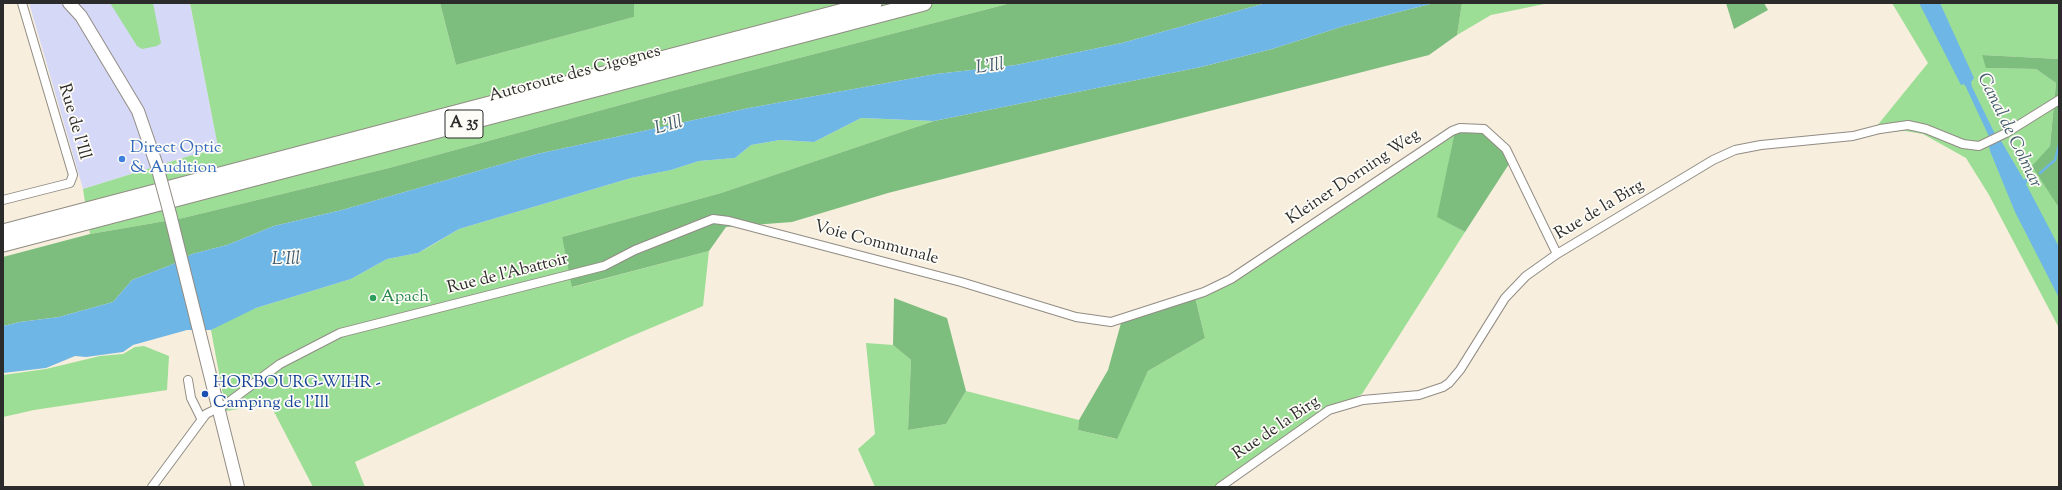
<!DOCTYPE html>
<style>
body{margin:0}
#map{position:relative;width:2062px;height:490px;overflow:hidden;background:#f7eedd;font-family:"Sorts Mill Goudy",serif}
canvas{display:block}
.frame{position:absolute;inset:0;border:4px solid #2b2b2b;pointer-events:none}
</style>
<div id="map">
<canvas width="2062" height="490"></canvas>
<div class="frame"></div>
</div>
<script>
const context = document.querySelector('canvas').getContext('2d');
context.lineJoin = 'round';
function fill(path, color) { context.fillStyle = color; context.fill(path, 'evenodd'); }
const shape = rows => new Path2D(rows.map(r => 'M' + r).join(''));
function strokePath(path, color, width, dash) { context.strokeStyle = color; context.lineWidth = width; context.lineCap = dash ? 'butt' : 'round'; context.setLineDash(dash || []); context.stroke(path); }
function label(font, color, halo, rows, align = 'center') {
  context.font = font + ' "Sorts Mill Goudy",serif'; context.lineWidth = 3.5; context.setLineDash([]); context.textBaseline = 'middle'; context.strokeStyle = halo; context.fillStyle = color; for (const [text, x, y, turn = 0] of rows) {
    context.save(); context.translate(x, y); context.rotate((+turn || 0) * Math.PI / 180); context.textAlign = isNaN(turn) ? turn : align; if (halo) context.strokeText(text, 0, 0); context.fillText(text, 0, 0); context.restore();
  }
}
fill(shape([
 [29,3,190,3,218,147,83,189]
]), '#d6d8f8');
fill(shape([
 [110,3,153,3,161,43,157,46,142,49,137,46],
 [190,3,440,3,456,65,634,17,634,3,1011,3,668,92,389,168,183,218,90,234,83,189,218,147],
 [1462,3,1549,3,1491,15,1457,35],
 [1892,3,2059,3,2059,59,1982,55,1987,68,2036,69,2056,83,2050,146,2033,166,2059,208,2059,328,1989,195,1966,158,1923,134,1905,131,1872,132,1928,63],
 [861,118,934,121,721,193,562,237,573,287,709,251,703,306,627,338,355,462,365,487,313,487,270,404,226,411,211,330,235,316,256,308,351,279,387,259,418,253,429,247,459,229,631,178,671,170,699,161,735,158,751,145,780,140,814,142],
 [1455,131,1438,217,1465,232,1362,394,1250,461,1219,487,875,487,858,449,875,434,866,343,893,345,911,360,908,430,946,424,966,391,1079,420,1078,430,1116,439,1148,371,1205,338,1194,293,1233,276],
 [144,346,169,356,167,390,34,410,3,417,3,375,46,369,100,356,123,354,135,347]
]), '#9cde95');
fill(shape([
 [440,3,634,3,634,17,456,65],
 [1011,3,1266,3,1122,43,1016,65,936,74,749,108,537,154,342,210,274,226,227,245,192,254,171,265,132,280,113,302,59,317,20,322,3,326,3,257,90,234,183,218,389,168,668,92],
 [1434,3,1462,3,1457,35,1429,55,888,193,792,222,726,227,709,251,572,287,562,237,721,193,934,121,1201,67,1272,49,1344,26],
 [1726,3,1764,3,1768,10,1734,29],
 [1982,55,2059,59,2059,208,2032,166,2050,146,2056,83,2036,69,1986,68],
 [1491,129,1509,164,1465,232,1437,217,1455,131],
 [1194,293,1205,338,1148,371,1117,439,1078,430,1079,420,1108,370,1121,323],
 [894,298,947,318,966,391,946,424,908,430,911,360,893,345]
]), '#7dbd7e');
fill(shape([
 [1266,3,1434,3,1344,26,1272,49,1201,67,934,121,861,118,814,142,780,140,751,145,735,158,699,161,671,170,631,178,459,229,418,253,387,259,351,279,256,308,211,330,187,330,133,345,123,352,86,357,75,356,46,368,3,373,3,326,20,322,59,317,113,302,132,280,171,265,192,254,227,245,274,226,342,210,537,154,749,108,936,74,1016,65,1122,43],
 [1919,3,1940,3,1974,78,1971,82,1972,87,1995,134,1998,140,2000,139,2024,180,2026,178,2028,181,2026,184,2059,247,2059,298,2015,212,1990,151,1989,145,1992,143,1966,87,1964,84,1961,85]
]), '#6eb6e5');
strokePath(shape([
 [2040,173,2055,160,2059,145]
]), '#6eb6e5', 2.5);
const street = shape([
 [3,200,70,183,73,175,22,3],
 [188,380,191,398,201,418],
 [152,487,206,414,226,404,280,364,340,333,604,266,635,250,713,219,729,221,961,282,1076,317,1111,322,1204,292,1231,279,1452,131,1460,128,1484,129,1506,149,1557,254],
 [1220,487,1329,410,1363,400,1419,395,1443,387,1449,383,1460,370,1505,298,1526,276,1557,254,1713,160,1735,150,1761,145,1853,136,1880,129,1908,125,1926,129,1963,144,1979,146,2006,133,2059,100]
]);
const secondary = shape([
 [69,3,81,16,138,111,157,166],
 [170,214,238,487]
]);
const highway = shape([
 [3,232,874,3],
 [3,244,924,3]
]);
strokePath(street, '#918c84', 10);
strokePath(secondary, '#918c84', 14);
strokePath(highway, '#918c84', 17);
strokePath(street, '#fff', 8);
strokePath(secondary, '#fff', 12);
strokePath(highway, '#fff', 15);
const secondaryBridge = shape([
 [157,166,170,214]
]);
strokePath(secondaryBridge, '#918c84', 14, []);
strokePath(secondaryBridge, '#fff', 12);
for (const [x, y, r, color] of [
 [122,159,4,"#3f7fe0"],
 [373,298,4,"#2e9e5b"],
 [205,394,4,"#1a4fb4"]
]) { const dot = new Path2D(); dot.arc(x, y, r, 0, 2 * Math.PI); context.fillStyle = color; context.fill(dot); strokePath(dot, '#fdfcf7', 1.5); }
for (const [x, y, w] of [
 [464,124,38]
]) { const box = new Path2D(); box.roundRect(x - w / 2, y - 14, w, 28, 3); context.fillStyle = '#fdfcf7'; context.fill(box); strokePath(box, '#2b2b2b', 1); }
label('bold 16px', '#2b2b2b', null, [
 ["A 35",464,124]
]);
label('17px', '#2b2b2b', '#fdfcf7', [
 ["Autoroute des Cigognes",575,75,-15],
 ["Rue de l'Ill",73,122,74],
 ["Kleiner Dorning Weg",1354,178,-34],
 ["Rue de la Birg",1600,211,-31],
 ["Voie Communale",876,244,15],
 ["Rue de l'Abattoir",508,275,-14],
 ["Rue de la Birg",1277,429,-34]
]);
label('17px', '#366cbe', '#fdfcf7', [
 ["Direct Optic",130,149],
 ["& Audition",130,169]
], 'left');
label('17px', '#27864d', '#fdfcf7', [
 ["Apach",381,298]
], 'left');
label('17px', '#164399', '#fdfcf7', [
 ["HORBOURG-WIHR -",213,384],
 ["Camping de l'Ill",213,404]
], 'left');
label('italic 18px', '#425c6c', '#fdfcf7', [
 ["L'Ill",990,68,-7],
 ["L'Ill",669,127,-15],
 ["Canal de Colmar",2008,131,64],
 ["L'Ill",286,261]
]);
</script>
